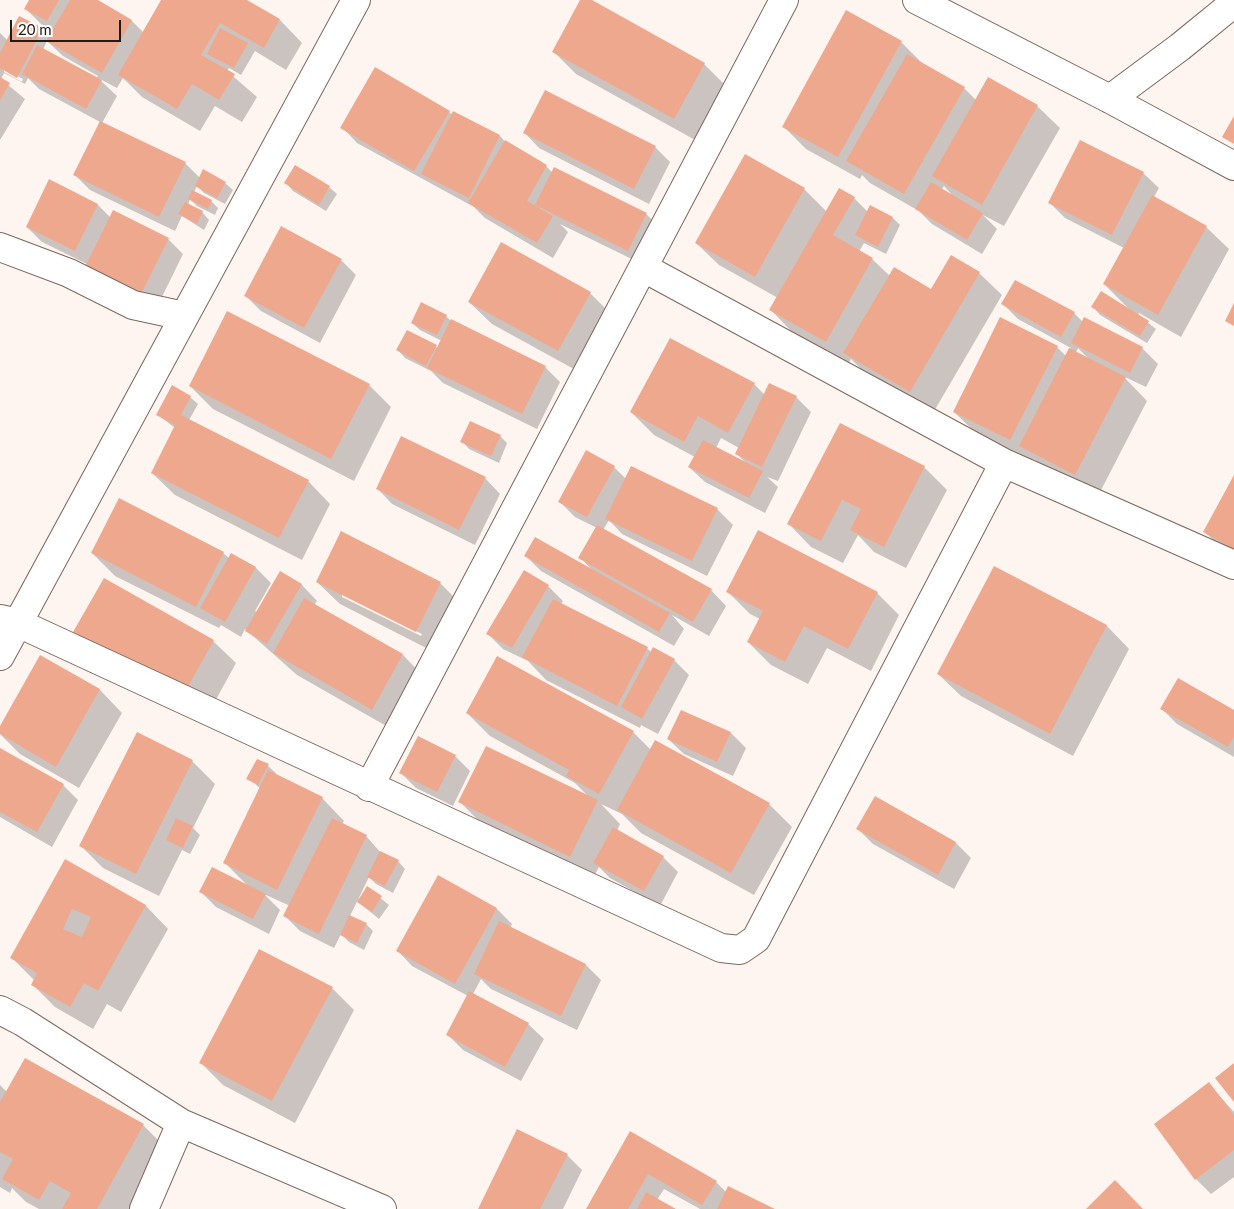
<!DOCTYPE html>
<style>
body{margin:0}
#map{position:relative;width:1234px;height:1209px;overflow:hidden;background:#fef4f0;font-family:Lato,sans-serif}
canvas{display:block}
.scale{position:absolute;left:10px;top:20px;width:111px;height:22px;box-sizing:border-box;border:2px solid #231a16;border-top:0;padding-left:6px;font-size:15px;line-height:18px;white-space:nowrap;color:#231a16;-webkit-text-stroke:4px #fff;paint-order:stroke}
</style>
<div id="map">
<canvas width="1234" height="1209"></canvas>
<div class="scale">20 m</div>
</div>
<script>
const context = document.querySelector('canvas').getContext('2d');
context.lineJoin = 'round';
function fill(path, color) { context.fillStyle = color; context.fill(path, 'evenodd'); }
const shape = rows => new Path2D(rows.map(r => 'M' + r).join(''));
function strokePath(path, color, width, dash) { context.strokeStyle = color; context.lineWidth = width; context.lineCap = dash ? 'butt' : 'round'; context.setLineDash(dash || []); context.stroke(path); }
fill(shape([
 [31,0,96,0,132,21,144,33,163,0,245,0,280,20,302,43,286,70,255,51,241,75,229,68,227,71,257,97,242,122,215,106,200,131,142,97,123,78,117,88,98,78,117,96,102,123,185,163,200,178,225,183,233,190,225,204,204,193,197,186,194,192,211,201,218,208,215,215,197,206,190,199,188,205,202,212,209,220,204,230,182,216,175,231,90,190,75,175,100,122,39,89,28,78,25,84,4,73,1,79,25,99,0,140,0,33,8,41,42,29,50,37,53,31,41,24,26,9],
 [47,41,63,56,98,76,97,78,43,50],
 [4,69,23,79,22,82,4,72],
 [582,0,590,0,704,64,727,87,697,141,576,74,553,51],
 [901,42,924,65,964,88,976,100,1037,106,1060,128,1004,226,983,215,997,229,982,254,932,224,919,211,870,183,862,175,860,179,806,149,784,127],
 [944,186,952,195,942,189],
 [449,112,453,115,454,113,500,136,506,143,546,166,553,173,646,214,662,229,644,265,560,224,568,232,553,258,485,218,474,207,357,143,342,127],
 [524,132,655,147,670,162,649,204,539,148],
 [745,156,804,189,827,212,854,198,868,212,893,218,900,225,886,254,864,243,859,252,872,259,890,276,932,290,979,273,1002,295,933,413,867,375,851,359,849,363,793,333,771,310,778,298,719,265,696,243],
 [1143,173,1159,188,1154,197,1206,227,1229,249,1181,337,1139,313,1138,315,1156,329,1147,343,1100,315,1093,307,1129,309,1104,284,1124,248,1065,218,1049,202],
 [49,181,98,205,111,218,168,239,183,254,157,307,103,280,87,264,42,242,27,227],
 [286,183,329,187,337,194,326,211,293,191],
 [341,260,356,275,320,343,261,311,246,296],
 [590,293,613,316,581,373,492,324,469,302],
 [1003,304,1074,313,1083,322,1142,348,1158,364,1146,387,1123,376,1147,401,1098,496,1043,468,1034,459,1033,462,977,434,954,412,1057,347,1066,356,1071,348,1018,319],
 [1078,348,1089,359,1076,353],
 [446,316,451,321,545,367,560,382,537,429,443,383,431,371,405,358,398,350,407,331,438,348,442,341,420,330,412,323],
 [754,384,765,395,796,397,811,412,778,481,767,477,778,487,765,513,705,482,689,467,695,457,654,435,631,412],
 [721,438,739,448,736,453,746,463,716,448],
 [369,385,391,407,354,481,213,409,190,386],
 [190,397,198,404,189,420,308,481,330,504,302,560,175,495,152,473,175,428,158,415],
 [841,424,924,467,947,490,906,568,874,552,858,535,843,563,811,547,789,524],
 [500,436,507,443,499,463,469,449,462,441],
 [614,467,626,479,632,467,717,509,733,525,707,576,622,534,609,520,603,530,711,590,726,606,709,636,672,615,684,629,674,646,541,571,526,556,591,569,580,557,597,528,575,517,560,502],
 [485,478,500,494,475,545,392,504,377,488],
 [1234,478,1234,558,1227,554,1205,532],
 [92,553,223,553,229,558,231,554,256,568,271,583,255,611,257,612,280,573,302,585,317,601,314,605,403,655,425,678,395,731,297,675,245,629,241,637,221,625,219,628,115,576],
 [994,567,1107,626,1129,649,1073,756,961,696,938,674],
 [317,582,440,583,463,606,438,654,340,604],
 [342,594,422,634,421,636,342,597],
 [548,586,563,601,561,604,647,648,652,653,674,660,689,675,658,734,641,725,640,728,546,680,528,661,503,649,488,634],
 [728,592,877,593,899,615,871,671,827,648,808,684,771,665,748,642,760,619,750,614],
 [75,632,213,641,236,663,207,716,97,654],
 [41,657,100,690,122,713,79,788,20,754,0,734,0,728],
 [1162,709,1234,712,1234,757,1177,724],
 [467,713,633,732,651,750,656,741,769,804,792,827,754,895,641,833,622,814,601,804,620,824,617,831,663,857,678,872,660,906,610,878,599,867,593,878,482,824,460,802,589,797,575,783,490,736],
 [731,733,746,748,733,776,684,754,668,739],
 [0,750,63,785,78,800,52,847,0,817],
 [455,756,470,771,453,806,416,788,401,773],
 [258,760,268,766,276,773,275,775,322,798,344,821,342,824,366,836,381,853,398,861,405,869,393,893,376,884,369,877,350,916,366,924,373,931,364,950,349,942,341,934,334,948,300,931,285,916,290,906,264,894,280,910,269,934,216,907,201,892,248,886,225,863,261,789,248,778],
 [192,761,215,784,193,828,200,835,190,854,182,850,159,896,103,868,81,846],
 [875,798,956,843,971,858,954,889,873,844,858,829],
 [66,861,146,906,168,929,121,1012,107,1004,93,1029,55,1007,32,984,34,980,12,958],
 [438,877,497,909,512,924,510,928,586,965,601,980,577,1030,491,989,481,979,473,994,528,1024,544,1039,521,1081,463,1050,447,1034,468,996,412,966,397,950],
 [368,888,389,905,379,919,357,901],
 [332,988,354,1010,295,1123,223,1085,201,1063],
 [26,1059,144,1126,166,1148,132,1209,39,1209,26,1202,12,1188,10,1193,0,1187,0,1085,7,1092],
 [1209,1084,1234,1112,1234,1177,1211,1194,1196,1179],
 [631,1133,716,1182,726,1192,772,1209,700,1209,664,1189,657,1200,674,1209,587,1209],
 [567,1155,582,1170,563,1209,479,1209]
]), '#0003');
fill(shape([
 [29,0,59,0,47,21,24,9],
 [70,0,98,0,132,20,102,73,46,41],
 [161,0,247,0,280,19,264,48,220,23,201,55,235,74,219,100,192,84,177,109,118,75],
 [580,0,592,0,705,63,674,119,552,52],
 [846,10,902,41,838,157,782,127],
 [19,16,43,28,17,78,0,68,0,53],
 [220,28,248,43,234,68,207,54],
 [37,45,102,80,86,109,22,74],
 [907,54,965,87,904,194,846,161],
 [375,67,450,111,414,171,340,128],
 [0,77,10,83,0,100],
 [988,77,1038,105,982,205,932,176],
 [545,90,656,146,634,189,523,133],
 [453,111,500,135,469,198,421,174],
 [1234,116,1234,144,1222,137],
 [100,121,186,162,159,217,73,175],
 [505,140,547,165,527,201,553,216,537,243,468,203],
 [1080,140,1144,172,1112,235,1048,203],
 [745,154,805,188,755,277,695,243],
 [295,165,330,186,319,205,284,183],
 [554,167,647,213,628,251,535,205],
 [203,169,226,182,217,198,195,186],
 [49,179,98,204,75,251,26,227],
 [931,182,983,213,967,240,915,209],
 [839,188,855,197,833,235,873,258,826,342,769,310],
 [192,190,212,200,208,209,188,199],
 [1152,195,1207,226,1158,315,1103,284],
 [185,202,203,211,197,224,178,214],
 [870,205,893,217,878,247,855,235],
 [113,210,169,238,142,292,86,265],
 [281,226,342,259,304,328,244,296],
 [501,242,591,292,558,351,468,302],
 [951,255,980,272,910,392,843,353,894,267,931,289],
 [1015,280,1075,312,1061,337,1001,304],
 [1101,291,1149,321,1140,336,1091,307],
 [421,302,447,315,437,335,411,323],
 [1234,303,1234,326,1225,321],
 [227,311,370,384,331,459,189,386],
 [1000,317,1058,346,1010,440,953,412],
 [1084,317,1143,347,1130,373,1071,343],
 [451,319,546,366,522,414,427,368],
 [407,330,437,345,426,366,396,350],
 [670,338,755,383,728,433,698,416,684,442,630,412],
 [1069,348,1126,377,1075,475,1019,446],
 [769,383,797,396,762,467,735,454],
 [172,385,191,396,181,415,309,480,279,538,151,473,175,425,156,415],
 [470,421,501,435,491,456,460,442],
 [840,423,925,466,884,547,850,530,861,509,842,500,821,541,787,524],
 [401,436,486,477,459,530,376,489],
 [703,440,763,471,749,498,688,467],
 [586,450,615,466,587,517,558,502],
 [631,466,718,508,692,561,605,519],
 [1234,475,1234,549,1203,532],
 [119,498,224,552,196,607,91,553],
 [597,525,712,589,693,622,578,558],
 [758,530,878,592,848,649,804,626,785,662,747,642,763,611,726,592],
 [341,531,441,582,416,632,316,582],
 [535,537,670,613,659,632,524,556],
 [231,553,256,567,225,622,200,608],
 [994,566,1107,625,1050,734,937,674],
 [524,570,549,585,512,648,486,634],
 [280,571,302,584,267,644,245,631],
 [104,578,214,640,184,694,73,632],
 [304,598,403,654,372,710,273,653],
 [553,599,648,647,617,706,522,657],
 [653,647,675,659,642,719,621,707],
 [40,655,100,689,56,767,0,734,0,726],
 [497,656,634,731,599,794,566,776,569,770,466,713],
 [1178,678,1234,710,1234,737,1228,747,1160,709],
 [681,710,731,732,717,762,667,739],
 [137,732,193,760,136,874,79,846],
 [418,736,456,755,437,792,399,773],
 [655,740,770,803,731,873,617,810],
 [486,746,598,800,570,857,458,802],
 [0,748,64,784,37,832,0,812],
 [257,759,269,764,258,785,246,779],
 [268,770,323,797,277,890,223,863],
 [875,796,956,842,938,875,856,829],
 [176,818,193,826,183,848,166,840],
 [332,818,367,835,319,934,283,916],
 [613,827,664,856,644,891,593,863],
 [380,851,399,860,385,886,367,877],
 [65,859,146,905,98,991,84,983,70,1007,31,985,37,973,10,958],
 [72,909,91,917,82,937,63,929],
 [212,867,266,894,253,919,199,892],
 [438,875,497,908,455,984,396,951],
 [367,886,382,896,372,912,357,902],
 [349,915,367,923,357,943,340,935],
 [499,921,586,964,561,1016,474,974],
 [259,949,333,987,272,1101,199,1063],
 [469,991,529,1023,505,1067,446,1035],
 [25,1058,144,1124,97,1209,62,1209,71,1193,50,1181,39,1200,2,1179,13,1159,0,1152,0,1102],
 [1234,1063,1234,1102,1215,1078],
 [1209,1082,1234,1115,1234,1150,1195,1180,1154,1124],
 [517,1129,568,1154,540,1209,478,1209],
 [630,1131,717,1181,702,1205,648,1174,628,1209,586,1209],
 [1115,1180,1143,1209,1086,1209],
 [728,1186,775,1209,717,1209],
 [646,1192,676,1209,637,1209]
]), '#eda88e');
const minor = shape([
 [917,0,1110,99,1234,166],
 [1110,99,1180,47,1234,3],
 [0,247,69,273,133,305,184,316],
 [644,268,1004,463,1234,565],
 [0,619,18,623,721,948,740,950,756,939,1004,463],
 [0,656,356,0],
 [369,787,784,0],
 [0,1010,23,1022,181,1123,382,1209],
 [144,1209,181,1123]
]);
strokePath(minor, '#7e675f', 30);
strokePath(minor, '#fff', 28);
</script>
